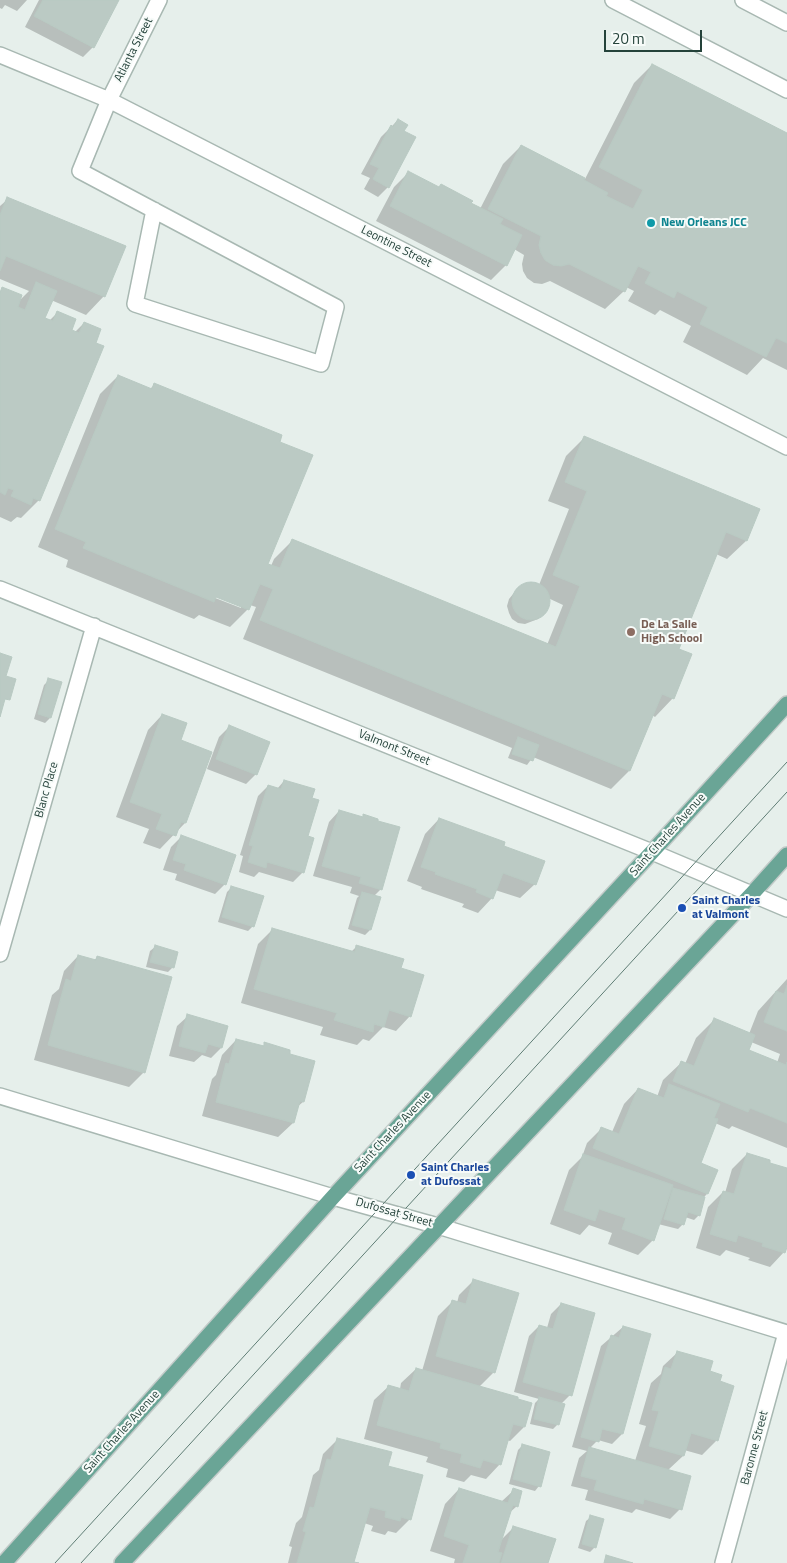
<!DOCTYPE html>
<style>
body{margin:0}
#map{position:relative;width:787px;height:1563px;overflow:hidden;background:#e6efeb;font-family:"Titillium Web",sans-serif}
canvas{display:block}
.scale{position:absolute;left:604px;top:30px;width:98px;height:22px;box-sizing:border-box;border:2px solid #24423a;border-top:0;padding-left:6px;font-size:15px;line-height:18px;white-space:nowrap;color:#24423a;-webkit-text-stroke:4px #f7fbf9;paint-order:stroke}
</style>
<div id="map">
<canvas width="787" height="1563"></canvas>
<div class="scale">20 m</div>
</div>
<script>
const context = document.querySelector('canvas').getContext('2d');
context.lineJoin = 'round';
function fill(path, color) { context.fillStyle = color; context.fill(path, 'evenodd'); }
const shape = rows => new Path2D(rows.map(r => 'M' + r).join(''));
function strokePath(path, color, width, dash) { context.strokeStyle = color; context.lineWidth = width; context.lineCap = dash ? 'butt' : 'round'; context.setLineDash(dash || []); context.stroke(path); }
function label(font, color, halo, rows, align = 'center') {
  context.font = font + ' "Titillium Web",sans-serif'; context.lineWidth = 4; context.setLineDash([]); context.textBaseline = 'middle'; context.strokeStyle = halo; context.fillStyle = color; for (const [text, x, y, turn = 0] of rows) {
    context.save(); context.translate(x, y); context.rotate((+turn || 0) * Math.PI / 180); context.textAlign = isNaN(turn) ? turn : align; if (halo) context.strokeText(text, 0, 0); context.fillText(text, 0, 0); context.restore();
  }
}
fill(shape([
 [0,0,27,0,17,11,5,5,2,9,0,8],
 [39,0,117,0,93,47,83,57,25,27],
 [652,65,787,134,787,370,763,358,747,375,683,342,691,326,660,310,655,315,628,301,634,291,626,287,624,291,605,309,550,281,542,284,534,283,527,278,523,271,522,264,524,255,514,249,506,265,491,280,376,221,394,187,408,173,480,209,503,164,521,146,585,179,634,83],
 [398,120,402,132,388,187,378,197,364,189,370,178,361,174,381,137],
 [8,199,104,296,86,315,51,300,44,319,49,321,58,312,70,330,75,332,84,323,39,500,21,518,17,517,11,522,0,517,0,291,3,289,18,302,29,291,0,279,0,206],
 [118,376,150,389,155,384,278,443,267,564,271,566,274,559,292,541,547,645,563,605,548,598,547,608,543,614,538,619,525,624,518,623,512,619,509,613,507,606,509,599,518,588,525,584,532,583,539,585,569,509,548,501,566,456,584,438,758,509,746,541,727,559,716,554,677,649,673,698,655,717,652,715,629,771,611,789,533,757,527,765,508,758,512,748,243,639,256,607,250,605,248,609,230,627,199,615,194,619,66,567,68,560,38,547,100,394],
 [211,593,241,605,241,608,210,596],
 [49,680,60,683,50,718,45,723,34,719,44,685],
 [162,715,179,741,210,752,185,823,160,849,143,843,149,829,116,817,148,730],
 [229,727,256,774,246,784,207,769,219,737],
 [284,781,311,798,303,872,293,882,259,872,254,877,239,872,243,856,240,855,258,796,268,786,277,789],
 [339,811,361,818,364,816,381,889,374,896,379,898,370,930,365,935,348,929,357,898,359,896,350,893,352,887,313,876,329,822],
 [439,819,502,847,535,884,520,898,495,890,492,898,478,913,462,907,464,904,421,889,422,887,407,881,425,834],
 [181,837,225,884,215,894,175,880,177,874,163,870,171,847],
 [232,887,253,926,248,931,218,922,227,892],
 [273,929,351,952,357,946,399,969,410,1016,396,1031,383,1027,369,1041,363,1039,357,1045,320,1035,323,1027,241,1003,258,944],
 [155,947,177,953,172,968,168,972,146,967,150,951],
 [78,956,94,960,98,957,144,1072,129,1087,34,1060,52,995,59,989,64,971],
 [787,979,787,1148,732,1126,729,1129,715,1123,699,1164,716,1170,707,1194,704,1197,699,1215,694,1220,685,1217,683,1224,678,1229,658,1224,653,1240,638,1255,608,1244,612,1233,589,1225,580,1235,550,1224,569,1170,582,1157,587,1143,602,1128,612,1132,624,1104,638,1089,657,1097,663,1080,682,1062,685,1064,696,1038,714,1020,749,1034,758,1011],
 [751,1042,780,1054,777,1063,747,1051],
 [188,1016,227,1027,221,1048,211,1058,202,1055,194,1062,169,1056,177,1026],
 [236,1040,262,1047,265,1044,288,1054,314,1062,303,1102,297,1107,293,1123,278,1137,202,1116,212,1079,216,1075,222,1055],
 [747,1154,768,1163,787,1169,787,1243,784,1252,770,1267,748,1260,750,1258,726,1250,720,1256,696,1248,708,1207,723,1192,725,1193,732,1169],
 [473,1281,494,1372,479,1387,524,1427,510,1441,507,1440,500,1464,486,1479,471,1475,464,1482,446,1477,448,1469,426,1462,428,1457,364,1439,374,1400,389,1386,400,1389,401,1383,416,1369,422,1371,438,1316,452,1302,457,1303,459,1295],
 [561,1304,570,1395,561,1404,558,1424,553,1429,530,1424,535,1403,539,1399,514,1392,529,1336,539,1326,547,1328,551,1314],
 [623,1327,622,1434,612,1444,598,1440,590,1448,635,1461,646,1426,639,1424,651,1383,661,1374,663,1366,678,1352,708,1372,718,1382,733,1387,716,1441,702,1455,684,1450,683,1456,668,1470,680,1509,670,1519,636,1509,632,1513,585,1500,588,1490,571,1486,579,1458,587,1451,572,1447,601,1346],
 [338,1439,386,1467,410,1519,396,1533,388,1531,385,1535,371,1531,373,1526,364,1523,353,1563,354,1563,288,1563,292,1547,289,1546,296,1523,302,1517,313,1475,319,1470,323,1454],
 [522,1446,539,1486,535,1491,509,1484,518,1450],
 [459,1489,501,1502,514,1490,517,1506,508,1514,500,1541,513,1528,547,1563,454,1563,455,1559,430,1551,445,1504],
 [591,1517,595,1547,590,1552,578,1548,586,1521]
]), '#0003');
const building = shape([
 [43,0,119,0,94,48,34,16,43,0],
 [652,64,787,133,787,343,776,338,766,357,700,324,708,307,677,291,674,298,645,283,651,272,638,266,625,292,569,264,561,266,553,265,545,260,541,253,539,245,541,236,488,209,521,145,585,178,584,180,608,193,606,196,633,209,643,190,599,167,652,64],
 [398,119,408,125,404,131,416,137,389,188,373,179,379,168,370,164,391,125,393,127,398,119],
 [408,171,439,187,441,184,473,201,471,203,503,219,500,224,522,235,507,266,390,206,408,171],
 [7,197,126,246,105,297,6,256,0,271,0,215,7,197],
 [36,282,57,291,45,318,53,321,57,311,76,319,72,330,79,333,84,322,101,329,96,343,104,346,40,501,33,498,31,505,11,496,14,490,8,488,5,495,0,492,0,293,2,287,22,295,18,307,25,310,36,282],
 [118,375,152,389,154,383,282,435,280,442,313,455,268,564,280,568,292,539,556,647,580,586,553,575,587,491,565,482,584,436,760,509,747,541,726,532,679,649,692,654,674,699,662,694,630,771,260,620,273,589,260,584,249,610,216,597,214,602,83,548,86,542,55,529,118,375],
 '512 601a19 19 0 1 1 38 0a19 19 0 1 1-38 0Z',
 [0,653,12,657,6,676,16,679,10,700,5,699,0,717,0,653],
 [48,678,62,682,51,718,38,714,48,678],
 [162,714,187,723,181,740,212,752,186,823,181,822,176,836,156,829,162,814,130,802,162,714],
 [229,725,270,742,257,775,216,759,229,725],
 [518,737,539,745,533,761,512,754,518,737],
 [284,780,315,789,312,798,319,800,308,836,314,838,304,873,267,862,266,868,248,862,253,846,249,845,268,785,281,789,284,780],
 [339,810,363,817,363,814,378,819,378,821,400,827,382,890,359,883,361,877,322,866,339,810],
 [439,818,505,842,504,846,545,861,536,885,503,873,493,899,476,892,477,889,435,874,436,872,421,867,439,818],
 [181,835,236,855,226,885,184,870,186,864,173,860,181,835],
 [231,886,264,896,254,927,222,917,231,886],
 [362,892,381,897,371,930,352,925,362,892],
 [272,928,355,952,356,945,404,959,401,968,424,975,411,1017,389,1010,384,1027,374,1024,373,1032,334,1020,337,1013,254,989,272,928],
 [155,945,178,952,174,968,150,962,155,945],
 [78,955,96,960,97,956,172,977,145,1073,48,1045,66,979,71,981,78,955],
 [787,986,787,1031,764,1022,776,991,784,994,787,986],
 [187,1014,228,1026,222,1048,208,1044,205,1053,179,1046,187,1014],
 [714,1018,755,1035,749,1050,786,1065,787,1062,787,1123,750,1108,748,1112,673,1081,681,1061,694,1066,714,1018],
 [236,1039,264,1046,264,1042,290,1050,290,1054,315,1061,304,1102,300,1101,294,1123,216,1102,226,1063,229,1064,236,1039],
 [669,1084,720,1104,714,1118,718,1119,701,1163,718,1170,708,1194,593,1148,601,1127,619,1134,638,1088,664,1098,669,1084],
 [747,1153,770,1160,770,1163,787,1168,787,1247,785,1253,762,1246,763,1243,738,1235,736,1242,710,1234,723,1191,734,1194,747,1153],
 [583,1154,673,1185,654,1241,622,1229,626,1218,599,1209,595,1221,564,1210,583,1154],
 [673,1188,705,1197,700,1216,688,1212,684,1225,664,1219,673,1188],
 [473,1279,519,1293,495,1373,436,1356,452,1300,466,1304,473,1279],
 [561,1303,595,1313,572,1396,523,1382,539,1325,553,1329,561,1303],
 [623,1326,651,1334,623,1434,602,1429,599,1442,581,1437,611,1335,619,1338,623,1326],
 [677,1351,713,1361,710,1371,722,1375,720,1381,734,1386,718,1441,691,1433,684,1456,649,1446,659,1411,652,1410,665,1367,671,1369,677,1351],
 [416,1368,518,1397,518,1399,532,1403,525,1427,513,1424,501,1465,483,1460,480,1468,460,1462,462,1454,440,1448,441,1443,377,1425,388,1385,409,1391,416,1368],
 [539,1397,565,1404,559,1425,534,1419,539,1397],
 [337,1438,392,1452,388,1466,423,1475,411,1520,401,1517,400,1521,385,1517,386,1511,370,1507,354,1562,359,1563,297,1563,306,1532,303,1531,310,1507,314,1508,327,1459,331,1460,337,1438],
 [522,1444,550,1452,541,1487,513,1479,522,1444],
 [589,1447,691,1476,682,1510,644,1499,643,1504,594,1490,597,1480,581,1476,589,1447],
 [459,1488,508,1503,513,1488,522,1491,518,1507,513,1505,498,1552,502,1553,499,1563,463,1563,469,1545,444,1536,459,1488],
 [590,1515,604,1519,596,1548,582,1544,590,1515],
 [513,1526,556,1539,548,1563,501,1563,513,1526],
 [606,1555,633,1563,604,1563,606,1555]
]);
fill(building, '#bbcac4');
strokePath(building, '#b8c9c2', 1);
const minor = shape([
 [613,0,787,90],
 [743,0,787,23],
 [0,55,109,100,787,447],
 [154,210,135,304,321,364,336,307,80,171,109,100,159,0],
 [0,589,652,852,787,909],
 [0,954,94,626],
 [0,1096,333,1197,438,1226,787,1333],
 [723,1563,786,1333]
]);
const major = shape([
 [4,1563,333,1197,652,852,787,704],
 [122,1563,751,895,787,855]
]);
strokePath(minor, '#a8b8b2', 18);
strokePath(major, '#c2cac8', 18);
strokePath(minor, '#fff', 15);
strokePath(major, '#6aa596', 15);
strokePath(shape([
 [55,1563,787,762],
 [81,1563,787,792]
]), '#5f7d75', 1);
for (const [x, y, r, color] of [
 [651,223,5,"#0f9aa8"],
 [631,632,5,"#8d6e63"],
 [682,908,5,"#1a4fb4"],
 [411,1175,5,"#1a4fb4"]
]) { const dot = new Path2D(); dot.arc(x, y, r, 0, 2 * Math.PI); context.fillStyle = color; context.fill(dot); strokePath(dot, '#f7fbf9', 2); }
label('12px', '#24423a', '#f7fbf9', [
 ["Atlanta Street",134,50,-63],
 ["Leontine Street",396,247,27],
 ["Valmont Street",394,748,22],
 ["Blanc Place",47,790,-74],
 ["Saint Charles Avenue",668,835,-48],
 ["Saint Charles Avenue",393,1132,-47],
 ["Dufossat Street",394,1213,16],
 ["Saint Charles Avenue",122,1432,-48],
 ["Baronne Street",755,1448,-75]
]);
label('bold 12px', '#0d838f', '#f7fbf9', [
 ["New Orleans JCC",661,223]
], 'left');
label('bold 12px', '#785e54', '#f7fbf9', [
 ["De La Salle",641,625],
 ["High School",641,639]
], 'left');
label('bold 12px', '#164399', '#f7fbf9', [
 ["Saint Charles",692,901],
 ["at Valmont",692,915],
 ["Saint Charles",421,1168],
 ["at Dufossat",421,1182]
], 'left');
</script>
